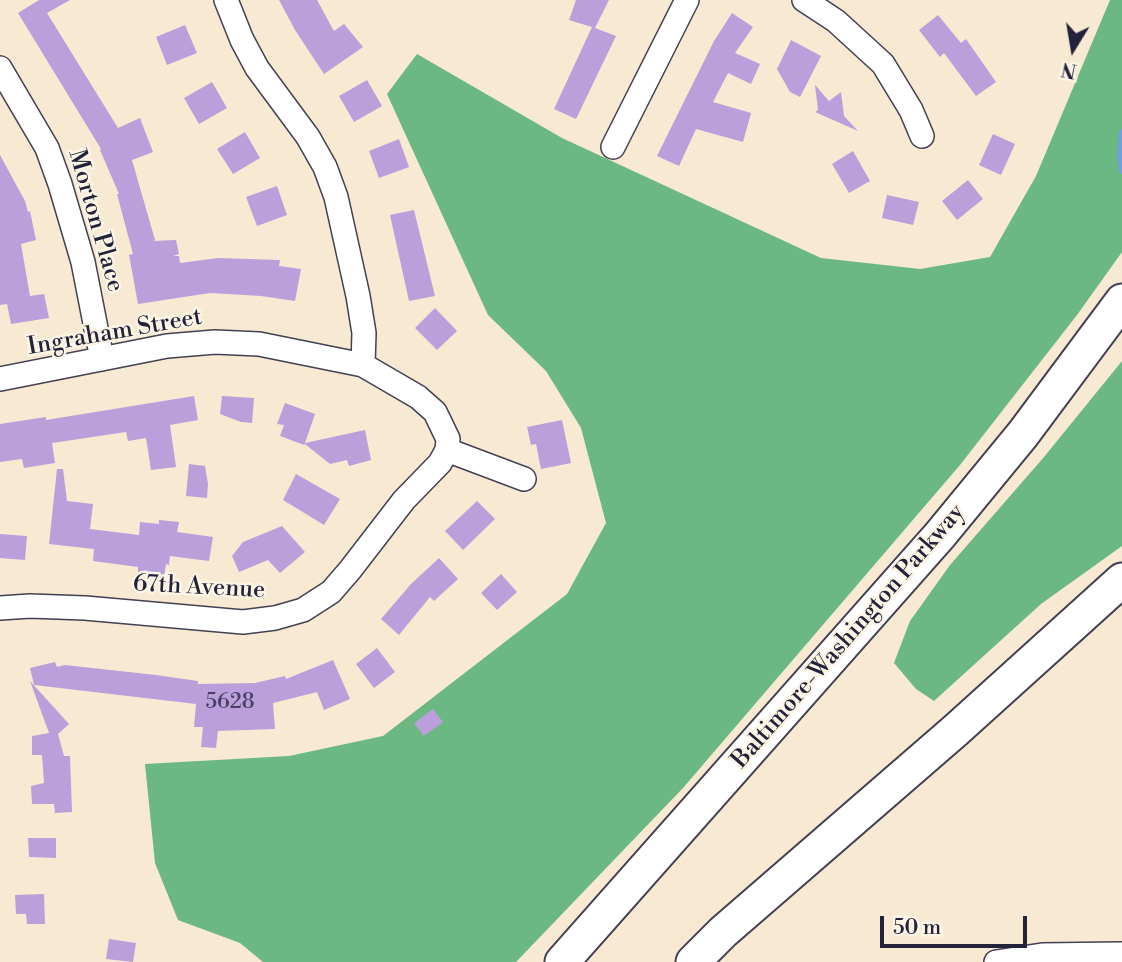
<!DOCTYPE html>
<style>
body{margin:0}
#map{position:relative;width:1122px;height:962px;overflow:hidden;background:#f8e9d3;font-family:"Libre Bodoni",serif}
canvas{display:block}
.north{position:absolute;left:1038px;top:14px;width:70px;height:70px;-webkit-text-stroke:5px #fcf5e5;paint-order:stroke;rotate:191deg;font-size:19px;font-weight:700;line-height:28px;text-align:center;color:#22223b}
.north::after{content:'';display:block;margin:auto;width:24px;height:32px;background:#22223b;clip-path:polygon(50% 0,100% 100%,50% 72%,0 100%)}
.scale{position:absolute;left:880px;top:916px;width:147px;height:32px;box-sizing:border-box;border:4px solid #22223b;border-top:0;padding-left:9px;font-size:21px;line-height:24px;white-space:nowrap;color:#22223b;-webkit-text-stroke:5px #fcf5e5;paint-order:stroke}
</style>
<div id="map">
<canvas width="1122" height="962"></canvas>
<div class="north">N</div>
<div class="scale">50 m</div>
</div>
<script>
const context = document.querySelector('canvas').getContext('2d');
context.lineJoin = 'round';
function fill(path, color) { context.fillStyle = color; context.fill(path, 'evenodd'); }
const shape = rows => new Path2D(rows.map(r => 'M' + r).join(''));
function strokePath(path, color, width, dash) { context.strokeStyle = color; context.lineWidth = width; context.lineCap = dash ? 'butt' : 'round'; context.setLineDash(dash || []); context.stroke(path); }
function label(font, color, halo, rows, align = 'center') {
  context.font = font + ' "Libre Bodoni",serif'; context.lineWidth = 5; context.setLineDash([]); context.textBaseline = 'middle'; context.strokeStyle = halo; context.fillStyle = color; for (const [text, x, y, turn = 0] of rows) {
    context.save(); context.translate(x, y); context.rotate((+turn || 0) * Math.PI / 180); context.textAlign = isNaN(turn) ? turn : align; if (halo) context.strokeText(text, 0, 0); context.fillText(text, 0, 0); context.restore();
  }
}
fill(shape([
 [1110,0,1122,0,1122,252,1077,315,960,465,683,788,516,962,263,962,240,943,178,920,155,863,145,764,289,756,383,736,567,594,606,523,581,428,546,371,488,315,387,94,417,54,562,138,821,258,920,269,990,257,1036,176],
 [1122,361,1122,546,1041,604,934,701,916,689,894,663,910,621,950,565,1044,457]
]), '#6bb882');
strokePath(shape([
 [1122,132,1120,156,1122,171]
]), '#72a0da', 6);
fill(shape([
 [39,0,70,0,47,13,118,128,140,118,153,152,132,160,155,240,153,241,176,240,179,254,173,256,179,256,180,263,218,258,280,260,279,266,301,269,295,301,261,296,210,293,138,304,129,255,133,254,117,194,119,194,100,150,101,149,18,13],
 [279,0,317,0,334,31,344,24,363,47,324,74,295,30],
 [576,0,609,0,595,28,616,36,576,119,554,109,592,27,569,20],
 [732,13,753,27,735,53,760,64,751,84,728,73,713,102,751,113,743,142,696,129,679,166,657,156,714,41],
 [938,15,961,43,966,39,996,82,976,96,944,53,940,57,919,30],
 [185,25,197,53,167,65,156,37],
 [791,40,821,56,800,97,790,92,777,69],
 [367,80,382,106,354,122,339,96],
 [212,82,227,108,199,124,184,98],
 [815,85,829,101,841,92,844,116,858,131,815,112,818,110],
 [245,132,260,158,233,174,217,149],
 [993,134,1015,144,1001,175,979,165],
 [399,139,409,167,379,178,369,151],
 [853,151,870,181,849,193,832,164],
 [0,155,25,201,28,212,30,211,36,240,21,244,30,296,44,294,49,318,11,324,7,304,0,305],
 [968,180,983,199,957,220,942,201],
 [277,186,287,215,257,226,246,197],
 [887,195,919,202,913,225,882,218],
 [414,210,435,296,409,301,390,215],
 [435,308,457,331,437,350,415,328],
 [194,396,198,420,170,425,176,467,151,470,146,438,128,441,126,432,52,443,55,463,24,468,22,459,0,462,0,424,46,417,46,420],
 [222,396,254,398,252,423,241,422,220,414],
 [285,403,315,414,305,443,365,430,371,460,349,466,347,460,330,464,305,444,304,445,280,436,284,425,277,424],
 [562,420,571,463,541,469,536,444,531,445,527,427],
 [189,464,205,466,208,484,207,498,186,496],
 [57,469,63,469,67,501,93,504,90,529,139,535,140,522,159,524,159,520,179,522,177,532,213,537,209,561,170,556,169,565,166,564,164,577,138,573,138,567,93,561,94,549,49,544],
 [296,474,340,499,324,525,283,500],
 [477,501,495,519,463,550,445,531],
 [282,526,305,552,280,573,268,560,239,572,232,556,243,542],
 [0,534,27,536,25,560,0,558],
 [439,558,458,579,434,601,430,597,399,635,381,619,411,584],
 [501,574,517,592,497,610,481,593],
 [377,648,395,672,374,688,356,664],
 [333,660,350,699,324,710,317,692,273,703,275,729,218,731,216,748,201,747,203,727,194,727,196,704,34,685,30,668,55,662,57,667,65,665,156,675,198,681,198,684,255,683,285,676,286,679],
 [30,681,69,724,58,734,64,756,70,756,72,812,55,813,54,804,32,804,31,786,44,783,42,755,32,755,32,736,49,733],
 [433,709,443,722,424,736,414,723],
 [28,838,56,838,56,858,29,857],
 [44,894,45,924,27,924,26,914,16,914,15,895],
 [109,939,136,943,133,962,106,959]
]), '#bb9fda');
const minor = shape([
 [226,0,242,40,257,68,308,137,325,167,336,197,358,296,364,333,363,365],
 [804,0,836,21,883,64,911,110,922,136],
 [0,68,47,148,60,184,83,262,102,359],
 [613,147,687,0],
 [0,379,167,346,215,342,259,344,363,365,418,397,435,412,448,439,447,450,440,463,404,500,350,570,331,592,303,610,275,618,243,622,85,608,30,606,0,608],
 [447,450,524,479],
 [996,962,1042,955,1122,954]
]);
const highway = shape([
 [562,962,940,535,1023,434,1122,301],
 [693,962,723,932,956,730,1122,580]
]);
strokePath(minor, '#424052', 26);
strokePath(highway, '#424052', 37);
strokePath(minor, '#fff', 23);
strokePath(highway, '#fff', 33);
label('21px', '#484163', null, [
 ["5628",230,703]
]);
label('24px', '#22223b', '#fcf5e5', [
 ["Morton Place",95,221,74],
 ["Ingraham Street",115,333,-10],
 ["67th Avenue",199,588,3],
 ["Baltimore-Washington Parkway",849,637,-49]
]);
</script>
